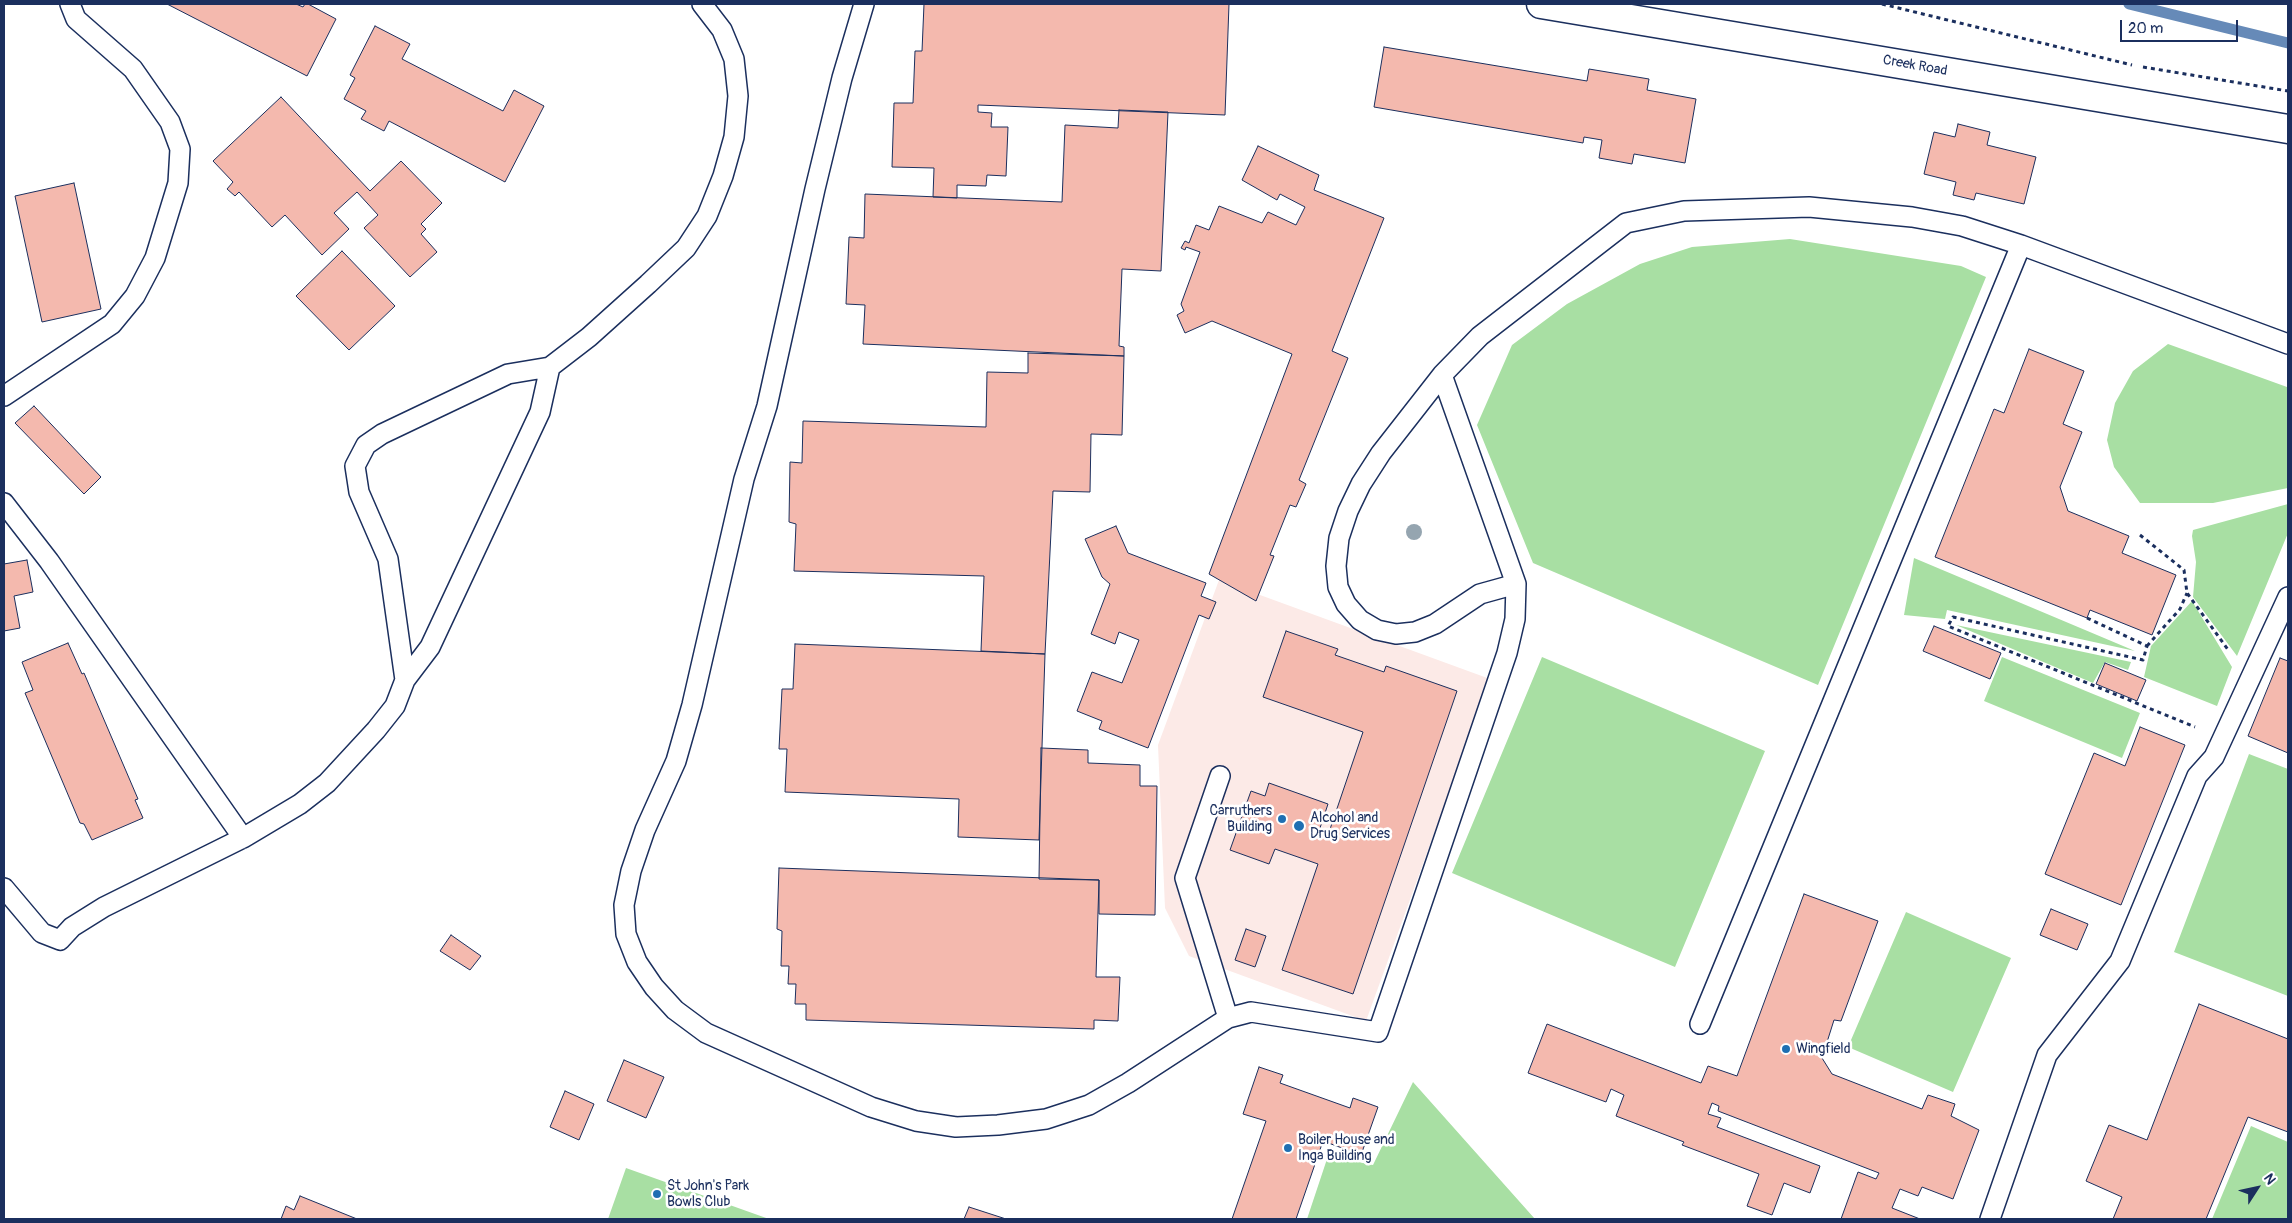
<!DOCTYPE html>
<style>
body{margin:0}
#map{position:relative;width:2292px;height:1223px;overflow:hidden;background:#fff;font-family:Pangolin,sans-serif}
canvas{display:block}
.frame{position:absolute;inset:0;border:5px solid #1b2f5e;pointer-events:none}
.north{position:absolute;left:2232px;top:1163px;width:50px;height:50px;-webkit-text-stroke:4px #fff;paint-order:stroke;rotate:55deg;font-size:14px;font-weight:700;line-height:20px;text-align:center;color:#1b2f5e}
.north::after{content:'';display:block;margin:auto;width:18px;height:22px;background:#1b2f5e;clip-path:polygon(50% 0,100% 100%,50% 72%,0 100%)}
.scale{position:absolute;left:2120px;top:20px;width:118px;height:22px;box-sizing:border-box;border:2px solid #1b2f5e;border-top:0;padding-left:6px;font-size:15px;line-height:18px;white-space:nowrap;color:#1b2f5e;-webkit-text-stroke:4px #fff;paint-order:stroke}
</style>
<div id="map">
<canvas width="2292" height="1223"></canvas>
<div class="frame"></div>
<div class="north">N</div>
<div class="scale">20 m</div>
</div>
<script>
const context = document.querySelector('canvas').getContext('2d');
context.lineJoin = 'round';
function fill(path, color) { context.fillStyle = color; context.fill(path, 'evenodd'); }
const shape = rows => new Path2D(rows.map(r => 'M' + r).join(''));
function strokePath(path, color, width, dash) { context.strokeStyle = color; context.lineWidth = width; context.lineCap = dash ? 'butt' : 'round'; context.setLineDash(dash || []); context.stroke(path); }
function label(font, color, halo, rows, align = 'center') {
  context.font = font + ' Pangolin,sans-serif'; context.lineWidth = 5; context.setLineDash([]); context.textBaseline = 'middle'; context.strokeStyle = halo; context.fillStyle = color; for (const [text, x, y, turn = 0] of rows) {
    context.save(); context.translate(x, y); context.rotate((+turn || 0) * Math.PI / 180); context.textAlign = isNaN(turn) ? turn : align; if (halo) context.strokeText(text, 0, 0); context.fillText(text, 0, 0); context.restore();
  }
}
fill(shape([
 [1219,580,1490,679,1366,1021,1189,956,1165,908,1158,745]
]), '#fceae7');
fill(shape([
 [1790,239,1961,266,1986,277,1818,685,1533,563,1477,425,1512,345,1567,304,1640,264,1692,247],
 [2168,344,2287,387,2288,488,2213,503,2140,503,2114,467,2107,440,2115,403,2133,371],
 [2288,504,2288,533,2237,656,2193,597,2196,562,2192,536,2193,530],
 [1914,558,2135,651,1947,610,1945,619,1904,615],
 [2192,601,2232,667,2217,706,2144,677,2151,646],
 [1956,625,2131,662,2128,670,2105,662,2093,683],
 [1542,657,1765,751,1675,967,1452,873],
 [2002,657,2140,713,2122,758,1984,701],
 [2249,754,2288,769,2288,996,2174,952],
 [1906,912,2011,958,1953,1092,1848,1047],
 [1413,1082,1535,1219,1307,1219,1328,1156,1373,1165],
 [2251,1126,2288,1142,2288,1219,2212,1219],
 [626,1168,769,1219,608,1219]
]), '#a8dfa3');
strokePath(shape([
 [2129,4,2288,43]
]), '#668ab8', 11);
const building = shape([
 [167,4,296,4,303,7,305,4,308,4,336,19,307,76,167,4],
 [924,4,1229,4,1225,115,978,105,978,112,992,113,991,127,1008,127,1006,176,987,175,986,186,957,185,957,198,933,197,934,168,892,167,894,103,913,103,915,51,922,51,924,4],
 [375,26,410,44,402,59,503,111,514,90,544,106,505,182,389,121,384,131,361,119,366,111,344,99,355,78,350,75,375,26],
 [1384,47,1587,81,1589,69,1649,79,1647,90,1696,99,1685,163,1634,154,1632,164,1599,158,1602,140,1584,137,1583,143,1374,107,1384,47],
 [281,97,370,191,401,161,442,203,421,224,426,229,421,234,437,252,410,277,364,228,378,215,357,192,334,213,349,229,322,255,285,215,272,227,239,192,235,196,227,189,233,182,213,161,281,97],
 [1119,110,1168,112,1161,271,1122,269,1119,346,1124,347,1124,356,863,344,865,305,846,304,849,237,864,238,865,194,1062,202,1065,125,1118,128,1119,110],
 [1958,124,1990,132,1987,145,2036,157,2024,204,1976,193,1974,200,1953,195,1956,182,1924,174,1934,132,1955,137,1958,124],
 [1258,146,1319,175,1314,190,1384,218,1332,351,1348,358,1299,480,1306,484,1296,507,1290,505,1270,555,1274,556,1256,601,1209,574,1292,354,1212,321,1185,333,1177,315,1184,311,1181,304,1200,252,1186,247,1185,250,1181,248,1185,241,1189,243,1196,225,1209,230,1219,206,1262,223,1268,212,1296,225,1305,207,1280,194,1277,200,1242,180,1258,146],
 [74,183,101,309,42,322,15,196,74,183],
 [342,251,395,306,349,350,296,296,342,251],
 [2029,349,2084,371,2063,424,2082,432,2060,487,2068,511,2129,536,2122,553,2176,575,2152,635,2090,610,2087,618,1935,557,1994,409,2004,413,2029,349],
 [1028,353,1124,356,1122,435,1091,434,1090,492,1053,491,1045,654,981,651,984,576,794,571,796,524,789,522,790,462,802,463,803,421,986,427,987,372,1028,373,1028,353],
 [34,406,101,477,84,494,15,423,34,406],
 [1116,526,1128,553,1206,583,1201,596,1216,602,1209,619,1199,615,1148,748,1099,729,1102,721,1077,711,1092,672,1122,683,1139,640,1119,632,1115,644,1091,634,1110,584,1102,577,1085,539,1116,526],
 [27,560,33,592,14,596,20,628,4,631,4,564,27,560],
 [1934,626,2001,653,1990,679,1923,651,1934,626],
 [1286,631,1338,649,1335,655,1384,672,1386,666,1457,691,1353,994,1282,970,1318,864,1275,849,1269,864,1230,850,1251,791,1265,796,1269,783,1328,804,1318,834,1327,838,1363,732,1263,697,1286,631],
 [68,643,82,674,84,673,138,799,135,800,143,818,92,840,84,824,80,823,25,693,33,690,22,662,68,643],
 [795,644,1045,654,1039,840,958,837,959,799,785,792,787,749,779,749,782,689,793,689,795,644],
 [2280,658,2288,661,2288,753,2248,736,2280,658],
 [2105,663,2146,680,2137,701,2096,684,2105,663],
 [2140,727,2185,745,2121,905,2045,874,2094,753,2125,766,2140,727],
 [1041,748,1088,750,1088,763,1140,765,1140,786,1157,786,1155,915,1099,914,1099,880,1039,879,1041,748],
 [779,868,1099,880,1096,977,1120,977,1118,1021,1094,1020,1094,1029,806,1020,806,1004,795,1004,796,984,788,984,789,966,781,966,782,931,777,929,779,868],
 [1804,894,1878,921,1841,1021,1834,1020,1822,1058,1832,1074,1922,1109,1928,1095,1955,1104,1951,1116,1979,1130,1953,1199,1922,1187,1918,1196,1900,1189,1892,1208,1920,1219,1841,1219,1858,1172,1876,1179,1879,1173,1718,1111,1719,1106,1712,1103,1708,1114,1721,1118,1717,1127,1820,1166,1810,1193,1784,1183,1772,1215,1747,1206,1759,1174,1682,1145,1684,1142,1616,1116,1624,1095,1611,1089,1606,1102,1528,1073,1547,1024,1701,1083,1708,1066,1737,1076,1804,894],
 [2051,909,2088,924,2077,950,2040,935,2051,909],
 [1246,929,1266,936,1255,967,1235,960,1246,929],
 [451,935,481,956,470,970,440,951,451,935],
 [2199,1004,2288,1039,2288,1132,2248,1117,2206,1219,2113,1219,2122,1197,2086,1181,2109,1125,2147,1140,2199,1004],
 [624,1060,664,1077,646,1118,607,1101,624,1060],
 [1259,1067,1283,1075,1280,1083,1350,1108,1353,1098,1378,1107,1361,1155,1323,1141,1296,1219,1232,1219,1266,1121,1243,1114,1259,1067],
 [565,1091,594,1104,579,1140,550,1127,565,1091],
 [300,1196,357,1219,281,1219,286,1206,294,1210,300,1196],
 [969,1207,1006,1219,964,1219,969,1207]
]);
fill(building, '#f4b9ae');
strokePath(building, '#1b2f5e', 1);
const service = shape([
 [864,4,842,78,815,189,767,406,744,479,692,705,676,761,645,830,631,871,624,905,626,934,637,962,654,987,675,1010,706,1033,871,1107,916,1121,956,1127,998,1125,1046,1119,1089,1105,1128,1083,1228,1018,1251,1012,1378,1032,1507,653,1515,619,1516,584,1442,375],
 [4,396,112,324,135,296,155,258,178,183,180,149,170,122,133,69,76,19,70,4],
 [4,503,49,561,243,838,104,907,72,927,60,940,42,933,4,888],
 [1516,584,1480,594,1435,624,1415,632,1396,634,1377,630,1360,620,1346,604,1338,587,1336,566,1339,538,1348,511,1361,484,1381,453,1442,375,1480,336,1626,223,1684,211,1809,207,1912,217,1962,226,2021,245,2288,344],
 [405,680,430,647,540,412,550,367],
 [1220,776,1185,878,1228,1018],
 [243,838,300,804,327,783,376,730,395,706,405,680,388,559,359,492,355,466,366,445,382,434,508,374,550,367,589,337,648,284,686,248,707,216,723,176,734,137,738,96,734,59,722,30,702,4],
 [1700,1024,2021,245],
 [1990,1219,2047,1055,2120,961,2197,776,2214,757,2288,597]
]);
const tertiary = shape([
 [1541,4,2288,129]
]);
strokePath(service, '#1b2f5e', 22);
strokePath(tertiary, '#1b2f5e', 31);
strokePath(shape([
 [1882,4,2132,65],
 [2143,67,2288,91],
 [2140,535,2184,570,2187,593,2229,651],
 [2087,618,2147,646,2143,660,1953,617,1948,626,2195,727],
 [2147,646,2180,609,2187,593]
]), '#1b2f5e', 3, [4, 4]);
strokePath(service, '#fff', 19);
strokePath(tertiary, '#fff', 28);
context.fillStyle = '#95a5b0';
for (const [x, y] of [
 [1414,532]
]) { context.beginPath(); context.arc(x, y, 8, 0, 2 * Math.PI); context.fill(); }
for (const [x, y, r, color] of [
 [1282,819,5,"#1f6fb2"],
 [1299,826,6,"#1f6fb2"],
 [1786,1049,5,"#1f6fb2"],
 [1288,1148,5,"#1f6fb2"],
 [657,1194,5,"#1f6fb2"]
]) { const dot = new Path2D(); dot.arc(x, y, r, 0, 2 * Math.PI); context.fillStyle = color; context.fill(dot); strokePath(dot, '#fff', 2); }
label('14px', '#1b2f5e', '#fff', [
 ["Creek Road",1915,66,10]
]);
label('14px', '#1b2f5e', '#fff', [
 ["Carruthers",1272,811,"right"],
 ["Building",1272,827,"right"],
 ["Alcohol and",1310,818],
 ["Drug Services",1310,834],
 ["Wingfield",1796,1049],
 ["Boiler House and",1298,1140],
 ["Inga Building",1298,1156],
 ["St John's Park",667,1186],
 ["Bowls Club",667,1202]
], 'left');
</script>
